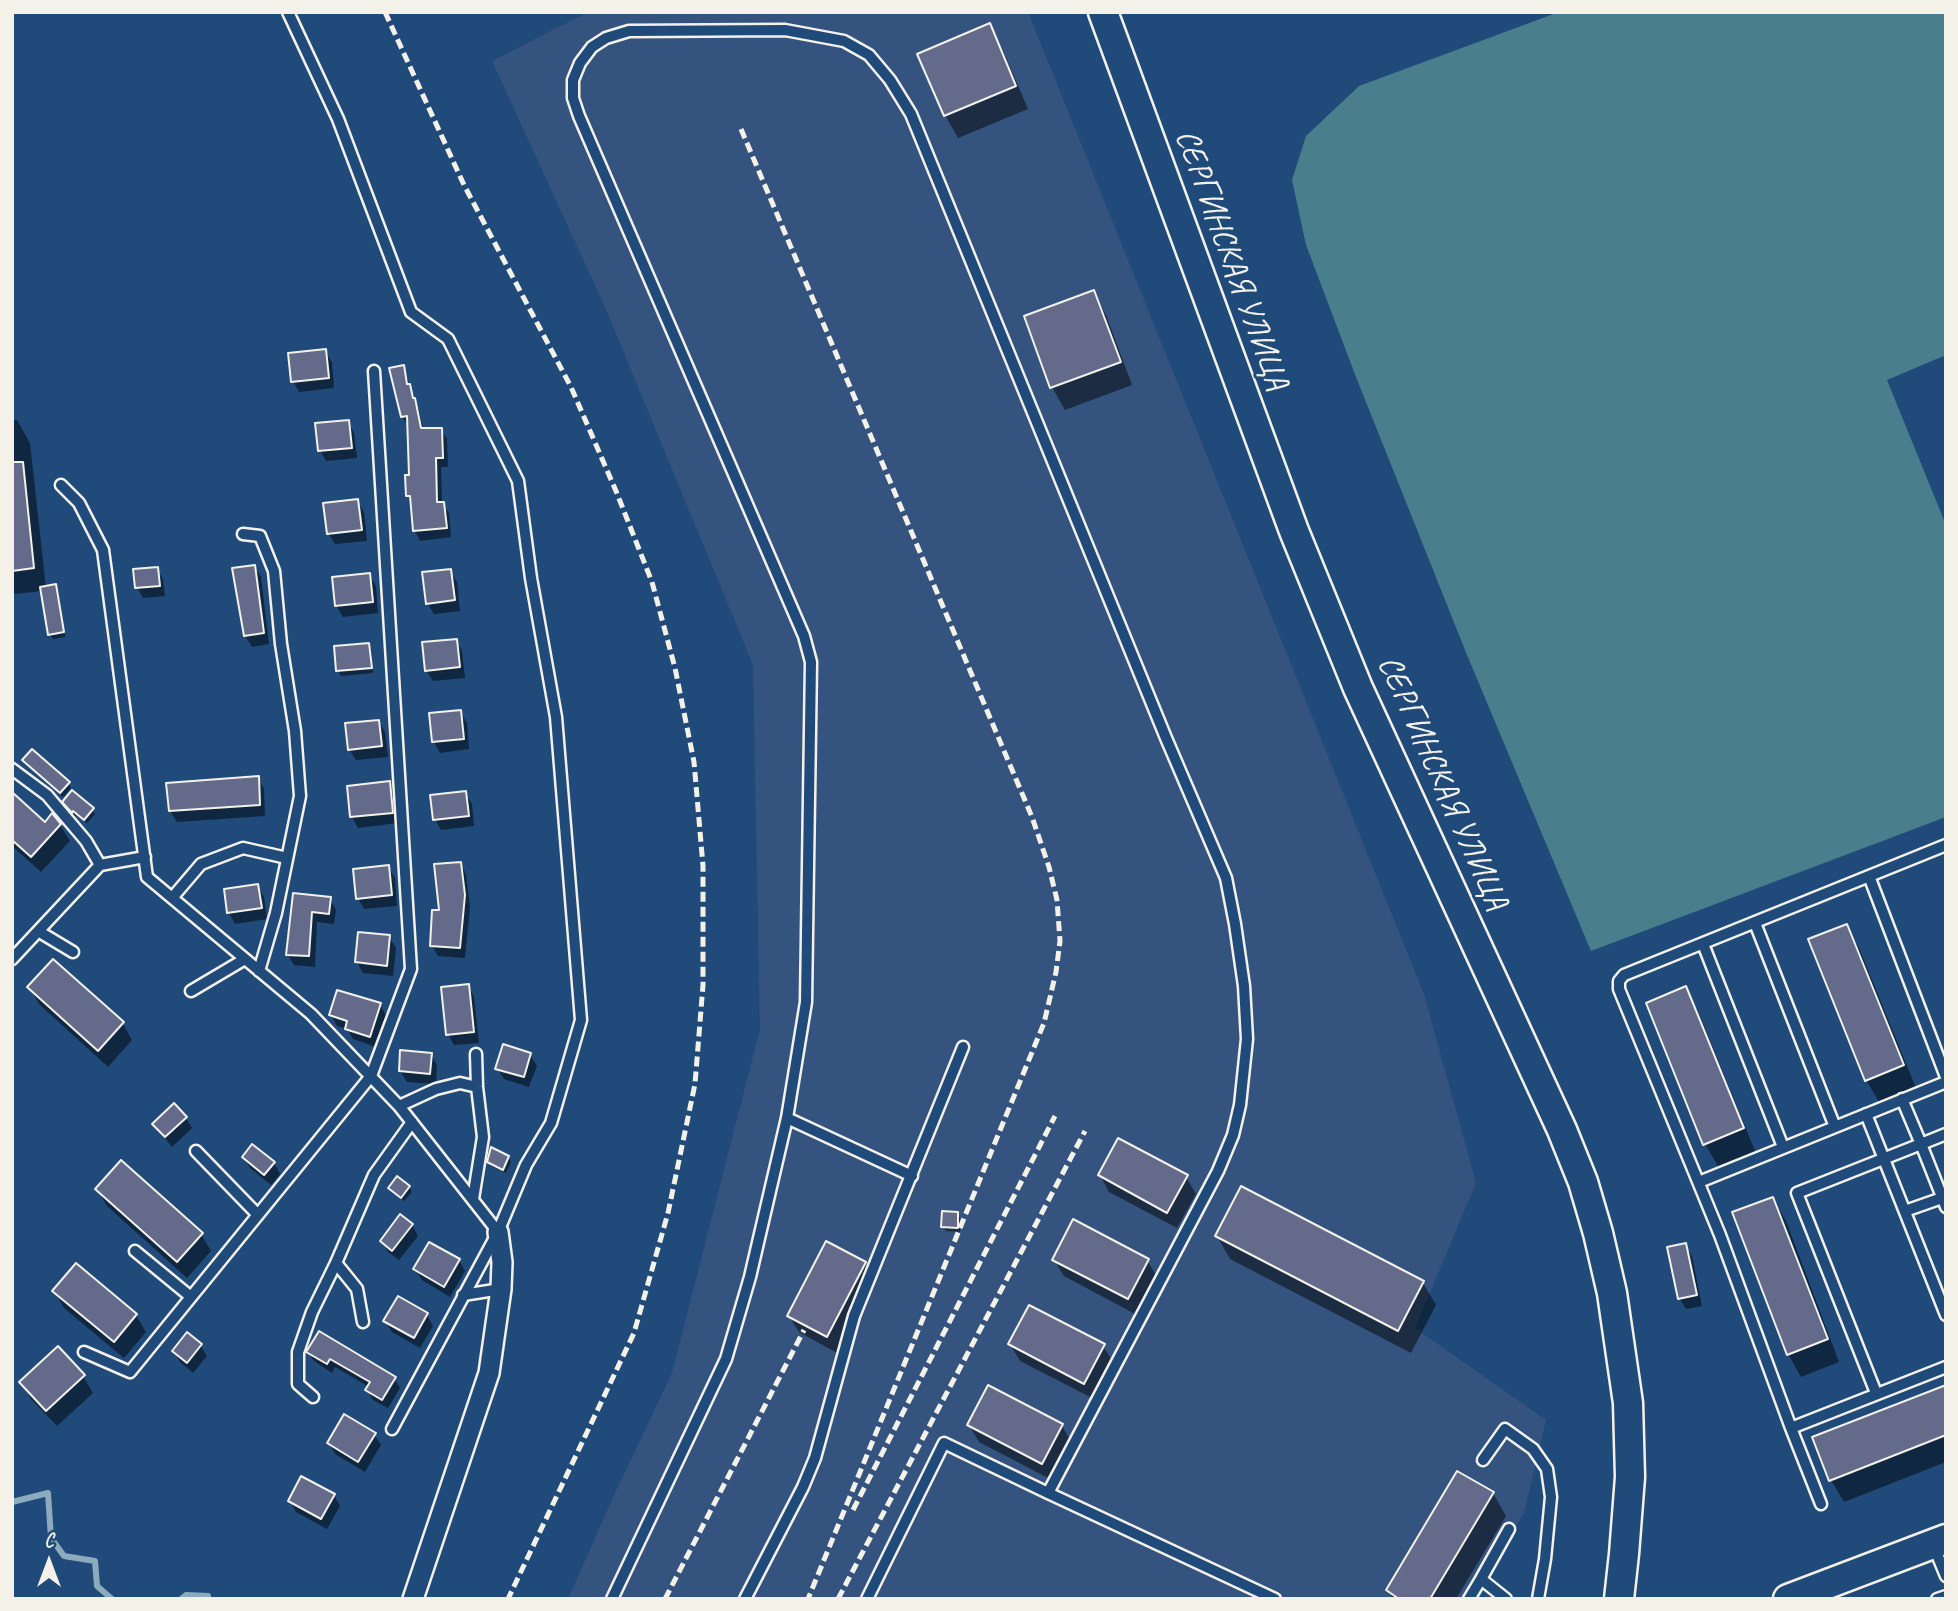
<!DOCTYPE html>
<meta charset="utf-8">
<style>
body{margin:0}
#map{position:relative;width:1958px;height:1611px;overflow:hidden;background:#1f4a7a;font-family:Caveat,sans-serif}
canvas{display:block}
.frame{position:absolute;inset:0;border:14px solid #f4f1e8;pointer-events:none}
.north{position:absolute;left:14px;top:1527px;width:70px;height:70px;-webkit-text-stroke:5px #1f4a7a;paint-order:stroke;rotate:0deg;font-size:19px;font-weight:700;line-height:28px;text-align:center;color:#f4f1e8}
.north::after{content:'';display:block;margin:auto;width:24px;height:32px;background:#f4f1e8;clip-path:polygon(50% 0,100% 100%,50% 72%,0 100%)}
</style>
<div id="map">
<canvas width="1958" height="1611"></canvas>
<div class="frame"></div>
<div class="north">С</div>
</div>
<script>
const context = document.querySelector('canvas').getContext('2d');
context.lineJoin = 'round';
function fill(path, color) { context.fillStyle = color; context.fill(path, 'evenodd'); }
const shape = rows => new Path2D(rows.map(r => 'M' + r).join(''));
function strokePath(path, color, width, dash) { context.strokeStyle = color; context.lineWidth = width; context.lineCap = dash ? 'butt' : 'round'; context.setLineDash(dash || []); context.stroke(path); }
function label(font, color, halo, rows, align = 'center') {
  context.font = font + ' Caveat,sans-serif'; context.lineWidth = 6; context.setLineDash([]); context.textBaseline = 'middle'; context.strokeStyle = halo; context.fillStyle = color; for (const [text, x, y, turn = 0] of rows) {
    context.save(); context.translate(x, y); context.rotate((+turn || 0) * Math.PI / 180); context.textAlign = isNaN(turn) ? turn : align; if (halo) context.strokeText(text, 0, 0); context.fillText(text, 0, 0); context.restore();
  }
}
fill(shape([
 [588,12,1028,12,1424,994,1476,1183,1415,1328,1546,1420,1524,1513,1474,1599,568,1599,615,1493,672,1373,760,1029,753,665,605,307,492,61]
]), '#34547f');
fill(shape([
 [1559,12,1946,12,1946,355,1887,380,1946,525,1946,817,1591,951,1467,655,1356,377,1306,245,1292,180,1306,136,1359,86]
]), '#497e8c');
fill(shape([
 [989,25,1002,48,1028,109,958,138,945,115],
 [1093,292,1106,315,1132,385,1065,410,1052,387,1026,317],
 [325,351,332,362,334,388,299,392,293,381],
 [403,367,419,410,423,430,441,430,447,439,448,467,441,467,442,504,449,513,451,537,420,541,415,531,412,503,408,496,407,477,410,476,408,426,403,418,416,416,402,415],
 [12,420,17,420,30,443,46,588,55,586,58,591,65,637,53,639,50,635,42,591,15,594,12,589],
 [348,422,354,433,357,458,326,461,320,450],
 [357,501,364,512,367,541,335,544,328,533],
 [254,566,261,577,269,644,252,647,245,636],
 [157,569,163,579,165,596,143,598,137,587],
 [450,571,457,582,460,611,434,614,427,603],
 [369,575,376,586,378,613,343,617,336,606],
 [456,640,462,651,465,678,433,681,426,670],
 [368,645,371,649,373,673,341,676,338,671],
 [460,712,467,723,469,749,440,753,434,742],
 [379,722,385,732,388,757,356,760,349,749],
 [24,760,68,783,71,788,63,797],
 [258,778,264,789,265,816,177,822,170,811],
 [389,783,395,793,398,823,358,828,352,817],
 [465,793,472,804,474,826,441,830,435,819],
 [12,794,45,824,60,825,70,841,41,872,12,846],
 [67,807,92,810,95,814,87,823,77,814,75,816],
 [460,863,466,874,470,907,465,958,438,956,432,945,441,912],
 [388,867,395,878,397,906,364,909,358,898],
 [257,886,264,897,267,919,235,924,229,913,226,891],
 [295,895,330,899,336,910,334,924,317,922,315,967,294,965,288,955],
 [1846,926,1859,948,1916,1088,1879,1102,1866,1080],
 [389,937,396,948,393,976,363,973,357,962],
 [53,961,123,1024,132,1040,108,1067,39,1004,30,987],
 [468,986,474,997,479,1043,454,1045,448,1034],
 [1685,989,1698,1011,1755,1151,1718,1166,1705,1144],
 [380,1005,386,1015,376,1047,353,1039,347,1029,337,1026,331,1015],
 [431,1054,437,1065,436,1084,407,1082,400,1071],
 [530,1055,537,1066,529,1087,504,1079,497,1068],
 [186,1118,192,1128,172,1147,154,1124],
 [244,1157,274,1163,280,1174,271,1185,250,1168],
 [508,1157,511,1162,506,1173,491,1166,488,1161],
 [1100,1175,1186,1177,1196,1194,1177,1228,1109,1192],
 [409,1187,412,1192,404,1201,390,1188],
 [97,1189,201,1234,211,1251,187,1278,107,1206],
 [1773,1199,1786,1221,1839,1362,1801,1377,1788,1354],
 [957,1213,960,1218,960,1232,946,1231,943,1226],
 [412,1225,418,1236,399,1260,388,1252,382,1241],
 [1217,1236,1423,1283,1436,1305,1411,1353,1230,1259],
 [1685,1245,1692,1256,1702,1306,1686,1309,1679,1298],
 [459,1260,465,1271,450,1297,422,1280,415,1269],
 [1054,1260,1147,1260,1157,1277,1137,1315,1064,1276],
 [865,1264,875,1281,837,1353,799,1332,789,1316],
 [55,1292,136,1315,146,1332,124,1358,64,1308],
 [427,1315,433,1326,420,1348,392,1332,385,1321],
 [1010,1344,1103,1346,1113,1362,1094,1399,1020,1361],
 [200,1345,207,1356,193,1373,180,1362,174,1351],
 [308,1352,394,1378,400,1388,388,1408,373,1400,367,1390,369,1387,335,1367,332,1373,314,1361],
 [83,1376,93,1393,57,1426,31,1399,21,1382],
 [989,1387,1062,1426,1072,1443,1052,1480,979,1442,969,1425],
 [1946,1387,1946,1462,1844,1502,1831,1480],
 [374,1434,381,1445,365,1472,335,1454,329,1443],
 [1493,1493,1506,1516,1456,1599,1393,1599,1388,1590],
 [334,1495,340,1506,327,1529,296,1512,290,1501]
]), '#0007');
strokePath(shape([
 [12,1502,48,1493,51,1538,64,1556,95,1561,97,1586,112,1599],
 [181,1599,186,1595,208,1596,208,1599]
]), '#8cacbd', 6);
const building = shape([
 [990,23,1016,86,944,116,917,54,990,23],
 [1094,290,1121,362,1050,388,1024,316,1094,290],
 [326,349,329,378,291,382,288,353,326,349],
 [404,365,407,384,410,384,413,398,415,398,421,428,442,428,443,458,436,458,437,502,444,502,447,528,413,531,410,496,406,496,405,475,409,475,407,416,401,417,389,368,404,365],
 [349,420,352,448,318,451,315,423,349,420],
 [12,462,23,462,34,568,12,571,12,462],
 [358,499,362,530,327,534,323,503,358,499],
 [255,565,264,633,244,636,232,568,255,565],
 [158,567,160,586,135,588,133,569,158,567],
 [451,569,455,600,426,604,422,572,451,569],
 [370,573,373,602,335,606,332,577,370,573],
 [56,584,64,632,48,635,40,587,56,584],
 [457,639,460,667,425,671,422,642,457,639],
 [369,643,372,668,336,671,334,646,369,643],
 [461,710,464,739,432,742,429,713,461,710],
 [379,720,382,746,348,750,345,723,379,720],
 [32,749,70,782,60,793,22,760,32,749],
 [259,776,260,805,169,811,166,783,259,776],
 [390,781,393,813,350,817,347,786,390,781],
 [72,790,94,808,84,820,73,811,72,813,62,802,72,790],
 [466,791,469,816,433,820,430,795,466,791],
 [12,792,45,822,52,813,61,824,31,857,12,840,12,792],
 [461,862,465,895,460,948,430,946,432,910,439,910,434,864,461,862],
 [389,865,392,895,356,899,353,869,389,865],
 [258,884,262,908,227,913,224,889,258,884],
 [293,893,331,897,329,914,312,912,309,956,286,955,293,893],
 [1847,924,1904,1065,1865,1081,1808,939,1847,924],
 [358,932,390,935,387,966,355,962,358,932],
 [53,959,124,1022,98,1051,27,987,53,959],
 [469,984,474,1032,446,1035,441,987,469,984],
 [1686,986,1744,1128,1703,1145,1646,1003,1686,986],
 [337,990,381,1003,370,1037,345,1029,347,1021,329,1015,337,990],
 [503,1044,531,1053,524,1077,495,1069,503,1044],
 [400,1050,432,1053,430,1074,399,1071,400,1050],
 [174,1103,187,1117,165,1137,152,1124,174,1103],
 [1118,1138,1188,1175,1167,1213,1098,1175,1118,1138],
 [252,1144,275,1162,264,1175,242,1157,252,1144],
 [491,1147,509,1156,503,1170,487,1162,491,1147],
 [121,1160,203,1233,177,1262,95,1189,121,1160],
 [397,1176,410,1186,401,1198,388,1188,397,1176],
 [1241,1186,1424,1281,1398,1331,1215,1236,1241,1186],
 [1773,1197,1828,1339,1787,1355,1732,1212,1773,1197],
 [942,1211,958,1212,958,1228,941,1227,942,1211],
 [400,1214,413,1224,392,1251,380,1241,400,1214],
 [1073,1219,1149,1259,1128,1299,1052,1260,1073,1219],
 [826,1241,866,1262,827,1337,787,1316,826,1241],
 [429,1242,460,1259,444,1287,413,1269,429,1242],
 [1686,1243,1697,1295,1678,1299,1667,1247,1686,1243],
 [76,1263,137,1314,114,1342,52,1291,76,1263],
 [398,1296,428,1313,414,1338,383,1321,398,1296],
 [1029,1305,1105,1344,1084,1384,1008,1344,1029,1305],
 [319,1331,396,1377,382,1400,365,1390,370,1382,330,1359,327,1364,306,1352,319,1331],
 [187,1332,202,1344,187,1363,172,1351,187,1332],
 [58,1346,85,1375,46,1411,19,1382,58,1346],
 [988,1385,1063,1424,1042,1464,967,1425,988,1385],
 [1946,1385,1946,1435,1829,1481,1812,1437,1946,1385],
 [344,1414,376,1433,358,1462,327,1443,344,1414],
 [1457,1471,1494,1492,1430,1599,1399,1599,1386,1590,1457,1471],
 [301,1476,335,1494,321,1519,288,1501,301,1476]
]);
fill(building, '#646b8a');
strokePath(building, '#f4f1e8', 2);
const service = shape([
 [288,12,338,119,411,312,448,339,518,481,531,578,556,717,581,1020,551,1123,526,1165,498,1232,392,1429],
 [61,485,79,503,103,550,147,877,311,1014,399,1106,498,1232],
 [243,534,260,536,274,571,281,644,295,731,300,796,276,913,259,971],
 [12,769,47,795,86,841,100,865],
 [1946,845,1624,975,1619,981,1619,989,1720,1235,1791,1428,1946,1367],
 [1869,876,1946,1077],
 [172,898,201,864,243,848,287,858],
 [1755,923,1835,1127],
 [38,931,73,952],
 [1703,944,1783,1147],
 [12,959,100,865,145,857],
 [191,991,245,959],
 [1902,1099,1921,1144,1946,1134],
 [399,1106,436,1089,460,1083,477,1087],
 [1866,1114,1946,1315],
 [787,1118,912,1176],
 [196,1151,258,1215],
 [1699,1182,1946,1082],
 [473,1199,483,1137,477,1087,476,1054],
 [1905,1211,1942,1198],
 [135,1251,191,1297],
 [463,1295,501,1289],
 [363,1322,357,1289,336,1263,374,1175,412,1122],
 [84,1352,130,1372,371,1076,411,969,374,371],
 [1876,1393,1797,1193,1921,1144,1946,1207],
 [313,1397,298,1384,298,1352,312,1312,336,1263],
 [1791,1428,1821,1504],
 [1483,1460,1505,1429,1533,1449,1547,1469,1551,1497,1545,1559,1538,1599],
 [1934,1547,1946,1576],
 [1481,1579,1509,1529],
 [612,1599,726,1359,750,1277,787,1118,806,1002,811,662,804,636,579,116,573,98,573,80,580,63,592,47,606,38,629,31,785,30,844,41,869,55,890,80,911,114,1166,738,1226,878,1235,924,1244,986,1247,1039,1240,1105,1233,1135,1218,1171,1048,1493,1275,1599],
 [745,1599,803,1487,815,1458,854,1316,963,1047],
 [867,1599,944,1443,1048,1493],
 [1469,1599,1481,1579,1506,1599],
 [1937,1599,1946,1596]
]);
const minor = shape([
 [413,1599,489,1373,501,1289,502,1262,498,1232]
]);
const secondary = shape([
 [1103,12,1294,531,1358,688,1562,1130,1583,1182,1598,1233,1612,1293,1628,1403,1630,1477,1624,1554,1619,1599],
 [1788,1599,1946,1539]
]);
strokePath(service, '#f4f1e8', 15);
strokePath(minor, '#f4f1e8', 24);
strokePath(secondary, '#f4f1e8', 33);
strokePath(service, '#1f4a7a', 10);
strokePath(minor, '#1f4a7a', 19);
strokePath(secondary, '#1f4a7a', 28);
strokePath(shape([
 [385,12,464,185,571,387,616,491,652,582,675,668,694,762,703,866,703,985,695,1084,668,1213,634,1333,508,1599],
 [741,129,1032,817,1049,867,1057,900,1060,941,1056,972,1044,1023,808,1599],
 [853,1510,1055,1116],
 [665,1599,804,1330],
 [838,1599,1085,1131]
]), '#f4f1e8', 5, [10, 5]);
label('33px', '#f4f1e8', '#1f4a7a', [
 ["СЕРГИНСКАЯ УЛИЦА",1231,260,70],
 ["СЕРГИНСКАЯ УЛИЦА",1442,783,66]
]);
</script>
